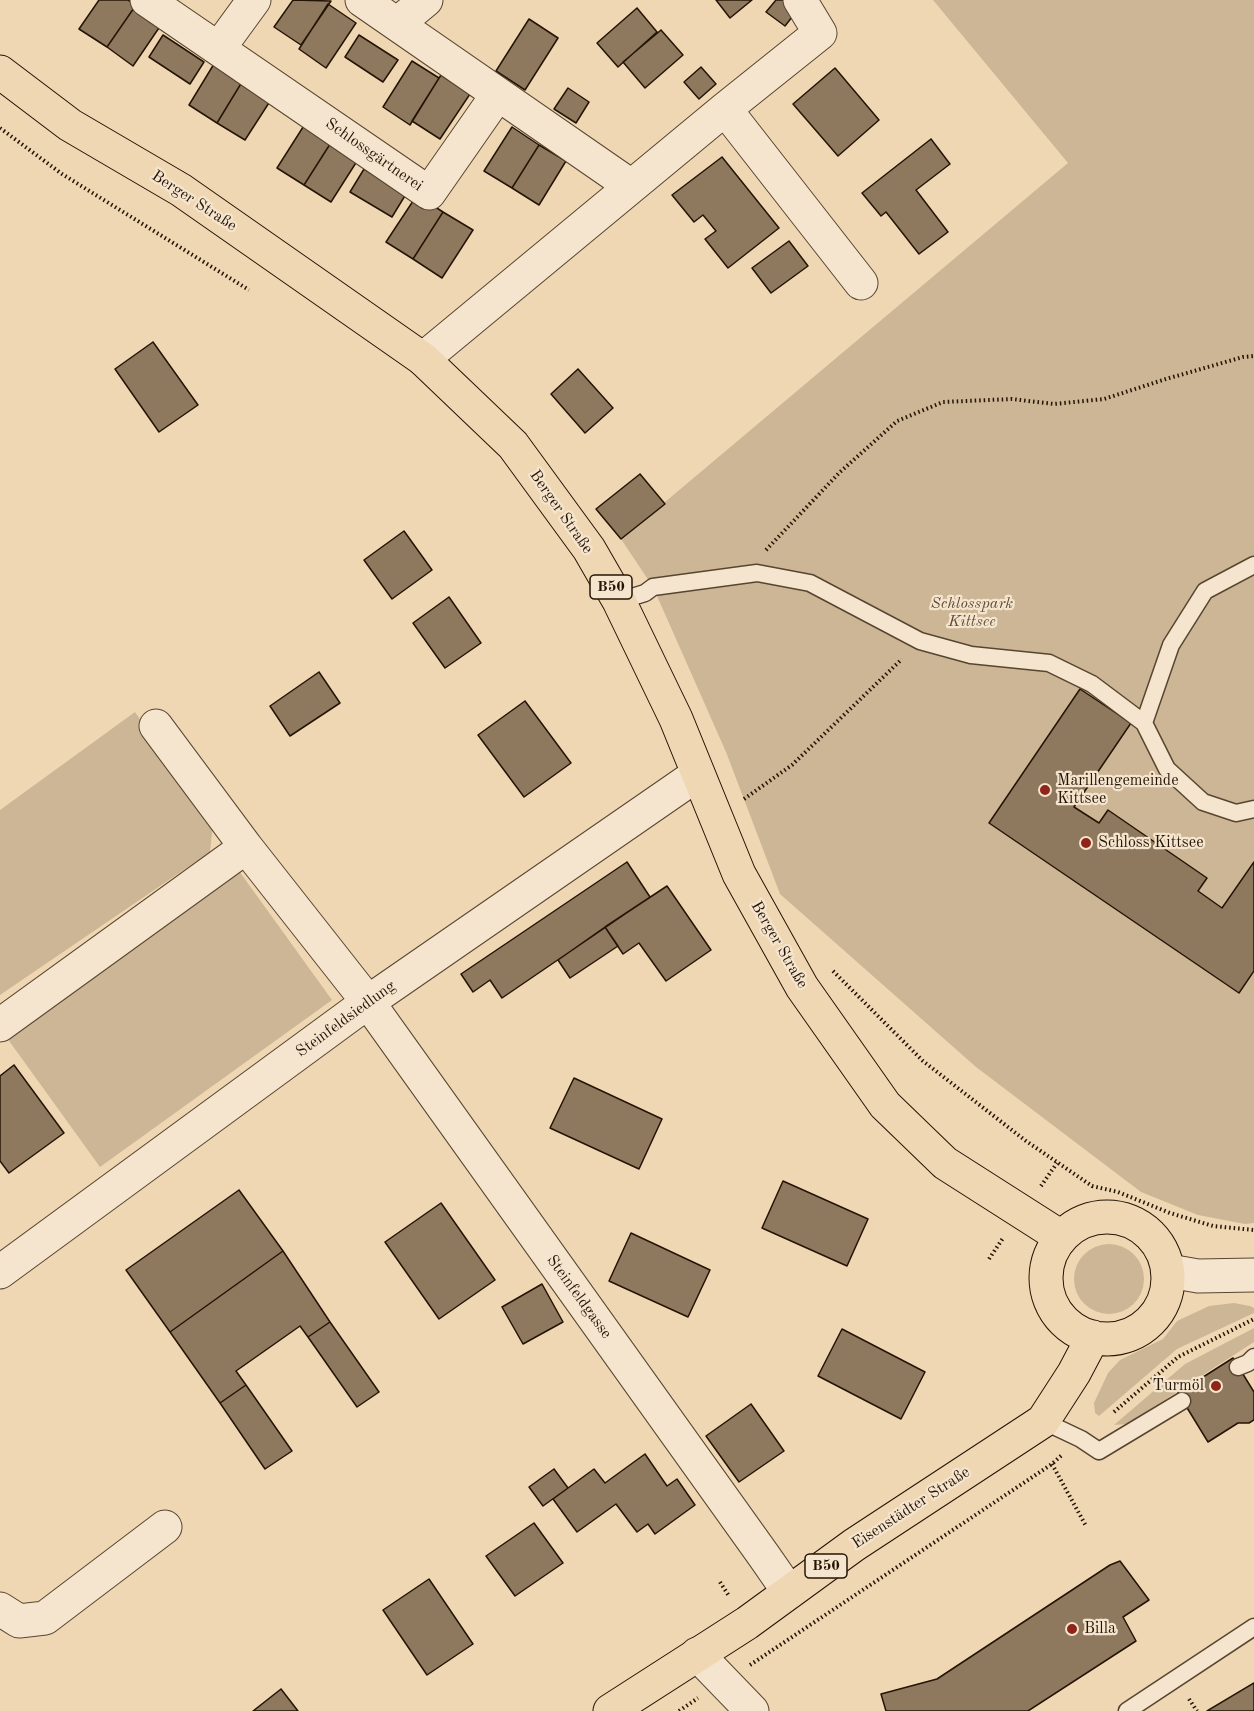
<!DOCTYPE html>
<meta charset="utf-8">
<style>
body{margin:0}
canvas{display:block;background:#f0d7b3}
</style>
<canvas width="1254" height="1711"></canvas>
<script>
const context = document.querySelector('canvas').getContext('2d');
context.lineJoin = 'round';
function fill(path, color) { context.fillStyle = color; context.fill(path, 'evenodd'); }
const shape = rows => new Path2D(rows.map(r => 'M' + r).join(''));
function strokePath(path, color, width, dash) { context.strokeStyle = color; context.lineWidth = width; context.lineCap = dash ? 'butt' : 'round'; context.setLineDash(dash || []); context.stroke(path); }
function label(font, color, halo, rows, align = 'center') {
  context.font = font + ' "Old Standard TT",serif'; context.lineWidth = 4.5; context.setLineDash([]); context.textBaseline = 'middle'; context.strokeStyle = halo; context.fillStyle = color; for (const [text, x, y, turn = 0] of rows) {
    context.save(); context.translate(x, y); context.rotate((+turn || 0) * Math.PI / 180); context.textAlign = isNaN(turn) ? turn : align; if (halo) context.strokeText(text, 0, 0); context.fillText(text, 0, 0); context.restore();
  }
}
fill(shape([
 [933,0,1254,0,1254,1223,1245,1224,1198,1215,1141,1192,976,1067,780,894,726,752,653,587,621,539,1068,163],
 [135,712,213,824,210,852,0,995,0,810],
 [239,871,332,1000,100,1167,7,1038],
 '1074 1279a35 35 0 1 1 70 0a35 35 0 1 1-70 0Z',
 [1234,1303,1250,1306,1254,1308,1254,1313,1177,1349,1099,1416,1095,1413,1094,1403,1108,1373,1120,1360,1163,1339,1177,1321,1209,1306],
 [1254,1328,1254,1342,1127,1424,1114,1425,1185,1364]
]), '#cdb695');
const building = shape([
 [99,0,128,0,136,5,107,47,79,29,99,0],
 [293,0,331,1,301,45,274,27,293,0],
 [716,0,752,0,730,18,716,0],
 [776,0,790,0,800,7,785,26,766,12,776,0],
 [328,4,356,23,326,68,299,49,328,4],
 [136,5,163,22,133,66,107,47,136,5],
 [637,8,657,32,618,67,597,43,637,8],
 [529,19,558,38,525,90,496,71,529,19],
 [661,30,683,55,645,88,623,62,661,30],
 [163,35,204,62,190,84,149,57,163,35],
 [359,35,398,60,383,82,345,57,359,35],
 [217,59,245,77,217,123,189,105,217,59],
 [412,61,439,78,410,125,383,107,412,61],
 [701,67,716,84,699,99,684,82,701,67],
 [835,68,879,120,838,156,793,104,835,68],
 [441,75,470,94,440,139,412,121,441,75],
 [245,77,274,95,245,140,217,123,245,77],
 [568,88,589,102,576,123,554,109,568,88],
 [305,124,332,141,304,185,277,168,305,124],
 [512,127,539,145,512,188,484,171,512,127],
 [931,139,950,164,916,190,948,232,919,254,886,212,881,216,862,193,931,139],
 [332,141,359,158,331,202,304,185,332,141],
 [539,145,566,161,539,205,512,188,539,145],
 [722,157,779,228,728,268,705,239,716,231,703,215,694,222,672,195,722,157],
 [364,169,406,194,392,217,350,192,364,169],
 [417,195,443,212,413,259,386,242,417,195],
 [443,212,473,230,442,278,413,259,443,212],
 [789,241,808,266,771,293,752,268,789,241],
 [153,342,198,405,159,432,115,369,153,342],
 [578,369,613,408,585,433,551,394,578,369],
 [640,474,665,504,621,539,596,509,640,474],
 [404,531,432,570,392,599,364,560,404,531],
 [449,597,481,643,445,668,413,623,449,597],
 [319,672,340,703,290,736,270,706,319,672],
 [1080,689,1131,723,1074,807,1099,823,1108,810,1207,878,1198,891,1222,908,1254,862,1254,971,1239,993,989,823,1080,689],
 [525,701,571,763,524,797,478,735,525,701],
 [627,862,650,897,502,998,490,980,473,992,461,974,627,862],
 [667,886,711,950,666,981,639,943,623,954,605,927,667,886],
 [605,927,618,946,570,978,558,960,605,927],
 [14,1065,64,1133,9,1173,0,1161,0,1076,14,1065],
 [574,1078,662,1119,639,1169,550,1128,574,1078],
 [783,1181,868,1219,847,1266,762,1228,783,1181],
 [239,1190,283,1251,170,1332,126,1270,239,1190],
 [441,1203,495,1280,439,1319,385,1242,441,1203],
 [631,1233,710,1270,688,1317,609,1281,631,1233],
 [283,1251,330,1322,308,1337,300,1326,236,1371,246,1385,220,1403,170,1332,283,1251],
 [542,1284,563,1322,523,1344,502,1307,542,1284],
 [330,1322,379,1392,357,1407,308,1337,330,1322],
 [842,1329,925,1372,901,1419,818,1376,842,1329],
 [1233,1358,1254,1392,1254,1420,1249,1423,1238,1423,1208,1442,1178,1393,1233,1358],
 [246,1385,292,1451,265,1469,220,1403,246,1385],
 [751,1404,784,1451,739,1482,706,1436,751,1404],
 [645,1454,667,1486,677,1479,695,1505,655,1534,648,1524,637,1532,616,1504,577,1532,553,1499,594,1469,605,1483,645,1454],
 [554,1469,568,1488,543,1506,529,1487,554,1469],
 [534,1523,563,1563,515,1596,486,1556,534,1523],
 [1120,1561,1149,1600,1123,1617,1136,1641,1028,1711,886,1711,881,1694,937,1679,1110,1565,1120,1561],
 [429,1579,473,1644,427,1675,383,1610,429,1579],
 [1254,1683,1254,1711,1207,1711,1254,1683],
 [281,1689,298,1711,253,1711,281,1689]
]);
fill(building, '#8e795f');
strokePath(building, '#241405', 1.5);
const service = shape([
 [619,601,645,593,653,587,757,573,810,583,920,641,971,655,1049,663,1092,684,1144,723,1167,769,1203,802,1236,813,1254,809],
 [1144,723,1171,645,1205,591,1254,565],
 [1238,1367,1248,1363,1254,1357],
 [1043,1421,1081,1439,1099,1451,1182,1401],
 [1127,1711,1254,1627]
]);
const minor = shape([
 [147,0,429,193,498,94],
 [362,0,631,186],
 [397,24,426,0],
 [219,48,254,0],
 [725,109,861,283],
 [423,359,725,109,820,33,800,0],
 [156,726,246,847,368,1002,764,1556,789,1592],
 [0,1025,246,847],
 [0,1272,368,1002,698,774],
 [0,1609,19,1621,45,1618,165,1527],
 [697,1654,752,1711]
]);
const tertiary = shape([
 [1169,1271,1198,1276,1254,1275]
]);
const primary = shape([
 [0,72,70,125,181,190,423,359,513,445,589,549,619,601,676,719,739,874,802,987,885,1105,945,1163,1061,1237],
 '1046 1278a61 61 0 1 1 122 0a61 61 0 1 1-122 0Z',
 [610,1711,747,1623,854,1545,1043,1421,1074,1373,1093,1337]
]);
strokePath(service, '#574530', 19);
strokePath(minor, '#574530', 35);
strokePath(tertiary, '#574530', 35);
strokePath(primary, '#241405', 35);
strokePath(shape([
 [0,128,62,174,249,290],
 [766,550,840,472,897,421,943,402,1012,399,1054,404,1104,399,1166,379,1243,357,1254,356],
 [744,799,792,765,902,659],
 [833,971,923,1061,1026,1141,1092,1186,1118,1192,1170,1213,1213,1226,1254,1230],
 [1041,1186,1057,1163],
 [989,1259,1003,1238],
 [1114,1412,1178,1357,1254,1319],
 [1052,1464,1086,1526],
 [720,1582,729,1596],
 [750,1665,1052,1464,1062,1455],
 [1189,1699,1197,1711],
 [679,1711,698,1698]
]), '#241405', 4, [1.5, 3]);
strokePath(service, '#f5e5ce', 16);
strokePath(minor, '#f5e5ce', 33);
strokePath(tertiary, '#f5e5ce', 33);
strokePath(primary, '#f0d7b3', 33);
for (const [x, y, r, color] of [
 [1045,790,6,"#8f2418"],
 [1086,843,6,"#8f2418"],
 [1216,1386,6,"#8f2418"],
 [1072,1629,6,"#8f2418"]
]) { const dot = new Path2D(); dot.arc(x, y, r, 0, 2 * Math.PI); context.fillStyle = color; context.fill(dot); strokePath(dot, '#f5e5ce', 2); }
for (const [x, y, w] of [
 [611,587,42],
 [826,1566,42]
]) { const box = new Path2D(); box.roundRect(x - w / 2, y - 12, w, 24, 4.5); context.fillStyle = '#f5e5ce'; context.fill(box); strokePath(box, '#241405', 1.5); }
label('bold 15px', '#241405', null, [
 ["B50",611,587],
 ["B50",826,1566]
]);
label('16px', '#241405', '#f5e5ce', [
 ["Schlossgärtnerei",374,155,35],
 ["Berger Straße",194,201,33],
 ["Berger Straße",561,512,55],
 ["Berger Straße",779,945,60],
 ["Steinfeldsiedlung",346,1019,-36],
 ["Steinfeldgasse",579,1297,54],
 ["Eisenstädter Straße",911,1508,-33]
]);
label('italic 16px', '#5f4d37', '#f5e5ce', [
 ["Schlosspark",972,604],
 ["Kittsee",972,622]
]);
label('16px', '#241405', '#f5e5ce', [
 ["Marillengemeinde",1057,781],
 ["Kittsee",1057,799],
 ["Schloss Kittsee",1098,843],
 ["Turmöl",1204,1386,"right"],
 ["Billa",1084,1629]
], 'left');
</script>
